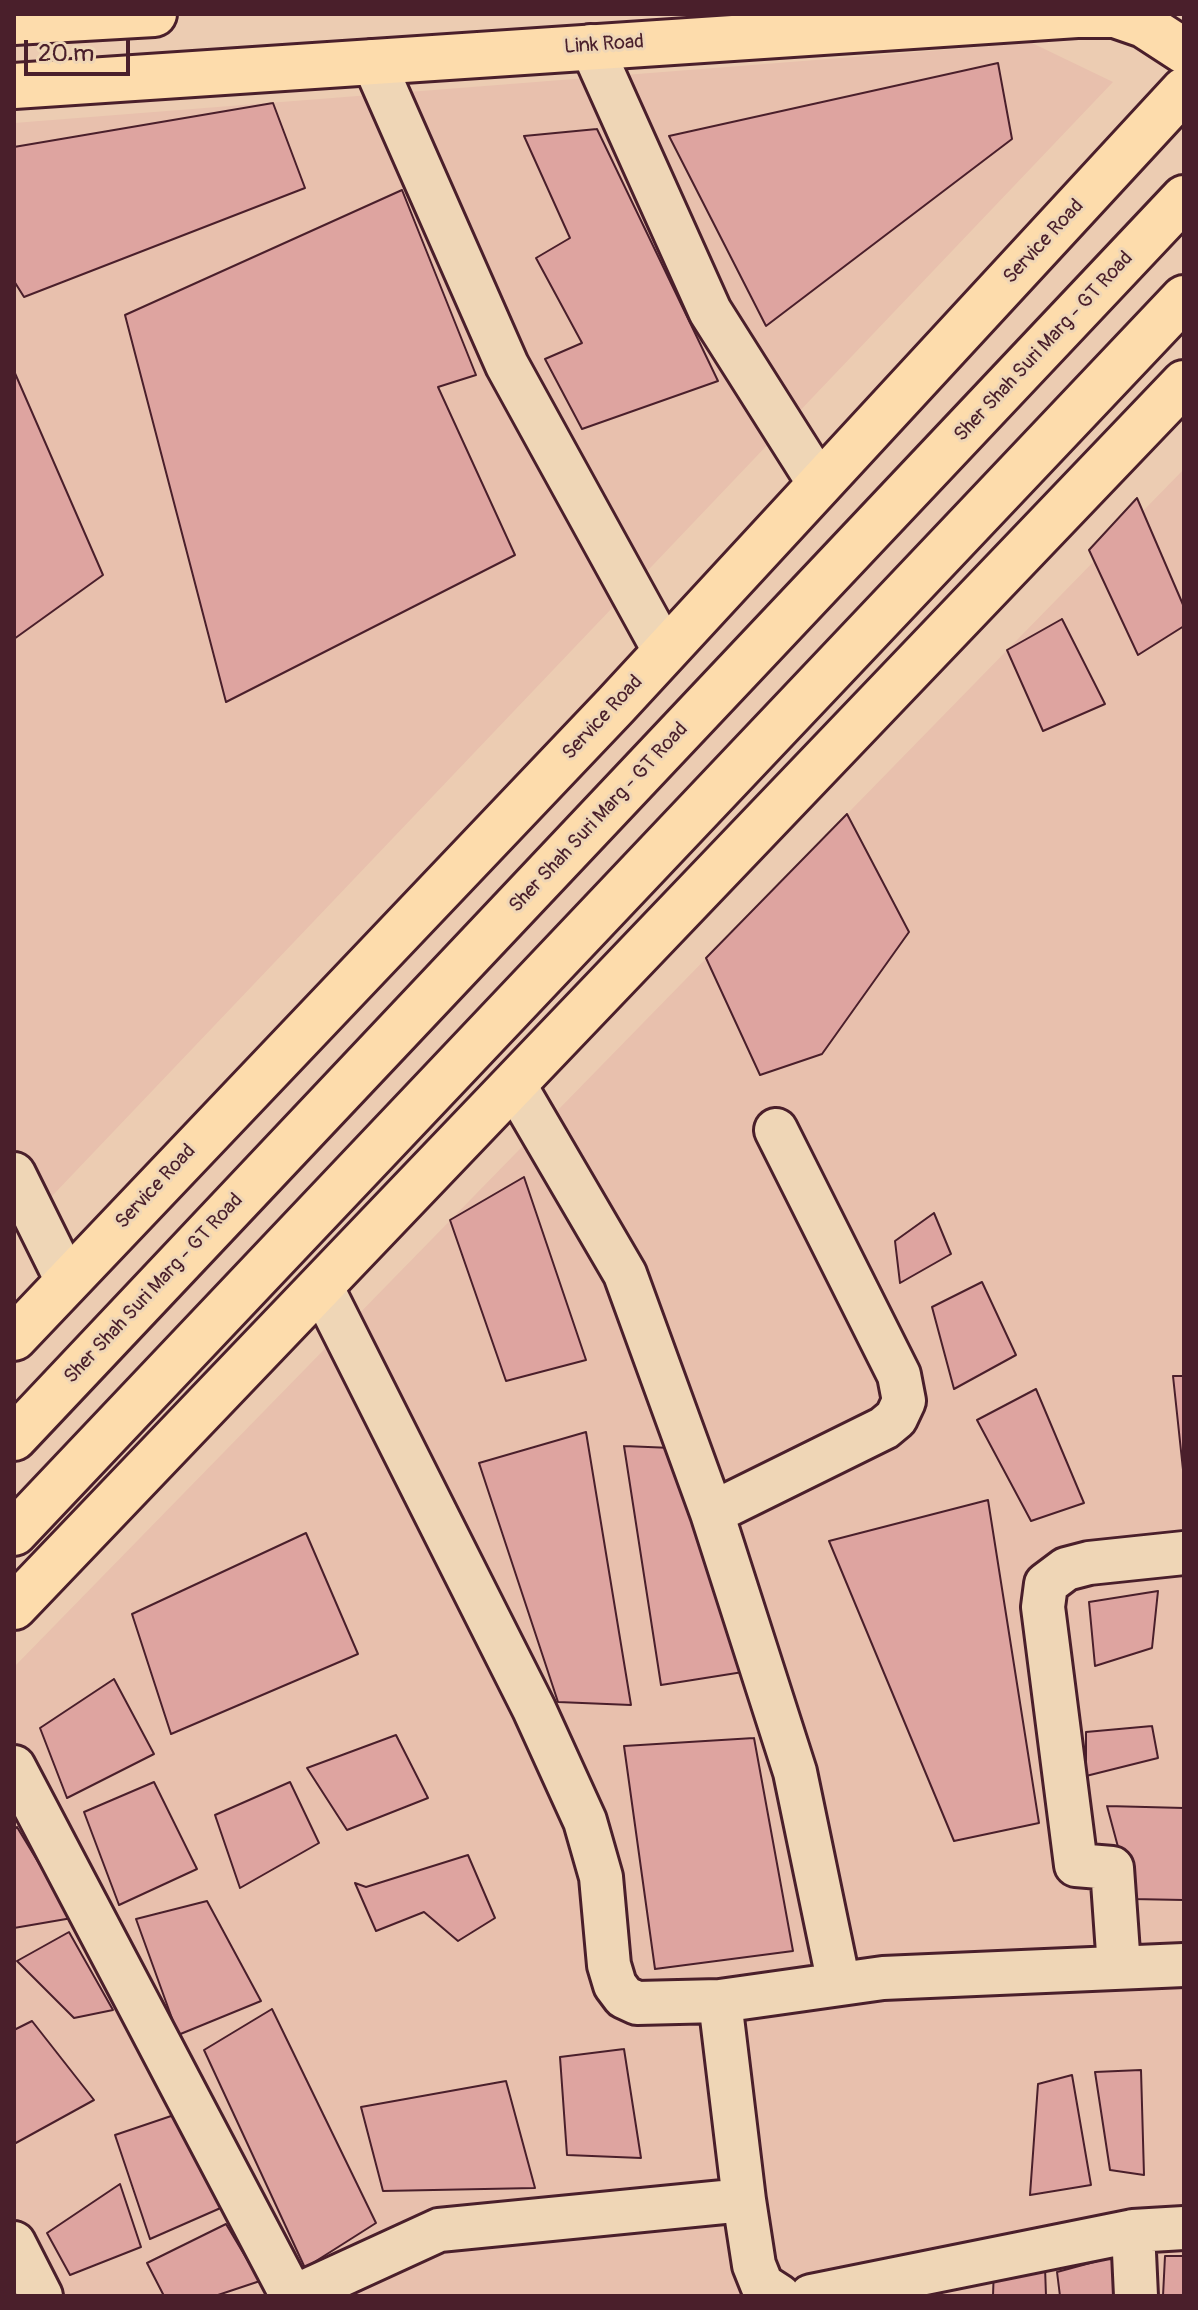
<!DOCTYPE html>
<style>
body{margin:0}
#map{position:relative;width:1198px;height:2310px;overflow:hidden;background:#ecccb2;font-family:Pangolin,sans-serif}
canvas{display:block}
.frame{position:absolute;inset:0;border:16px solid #4a1f2b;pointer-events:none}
.scale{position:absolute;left:24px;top:40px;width:106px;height:36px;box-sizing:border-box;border:4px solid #4a1f2b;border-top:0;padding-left:10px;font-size:24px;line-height:28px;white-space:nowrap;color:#4a1f2b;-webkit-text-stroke:6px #efd6b6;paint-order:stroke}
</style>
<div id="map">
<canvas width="1198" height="2310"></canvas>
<div class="frame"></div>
<div class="scale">20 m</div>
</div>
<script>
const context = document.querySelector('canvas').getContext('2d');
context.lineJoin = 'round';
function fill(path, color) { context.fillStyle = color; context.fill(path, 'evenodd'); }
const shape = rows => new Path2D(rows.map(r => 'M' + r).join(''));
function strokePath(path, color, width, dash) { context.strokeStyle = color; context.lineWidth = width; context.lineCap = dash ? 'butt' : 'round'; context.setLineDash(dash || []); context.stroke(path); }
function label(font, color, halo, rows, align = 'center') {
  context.font = font + ' Pangolin,sans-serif'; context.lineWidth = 6; context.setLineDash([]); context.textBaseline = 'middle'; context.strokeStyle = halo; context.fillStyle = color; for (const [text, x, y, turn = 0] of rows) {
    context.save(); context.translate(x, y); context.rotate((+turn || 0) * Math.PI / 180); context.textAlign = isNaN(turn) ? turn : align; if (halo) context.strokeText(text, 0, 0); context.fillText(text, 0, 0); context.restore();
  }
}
fill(shape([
 [1032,43,1113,82,14,1236,14,123],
 [1184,469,1184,2296,14,2296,14,1667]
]), '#e8c0ad');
const building = shape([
 [998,63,1012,139,766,326,669,136,998,63],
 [273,103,305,188,24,297,14,281,14,147,273,103],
 [597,129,718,381,582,429,545,359,582,343,536,258,570,238,524,136,597,129],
 [402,190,476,375,438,387,515,555,226,702,125,315,402,190],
 [14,371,103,575,14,639,14,371],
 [1137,498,1184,607,1184,626,1138,655,1089,550,1137,498],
 [1062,619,1105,704,1043,731,1007,650,1062,619],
 [847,814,909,932,822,1054,760,1075,706,958,847,814],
 [524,1177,586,1360,506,1381,450,1220,524,1177],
 [934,1213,951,1254,900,1283,895,1241,934,1213],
 [982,1282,1016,1355,954,1389,932,1307,982,1282],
 [1173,1376,1184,1376,1184,1479,1173,1376],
 [1036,1389,1084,1503,1031,1521,977,1420,1036,1389],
 [586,1432,631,1705,558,1702,479,1463,586,1432],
 [624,1446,672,1448,743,1672,661,1685,624,1446],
 [988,1500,1039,1823,954,1841,829,1541,988,1500],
 [306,1533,358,1654,171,1734,132,1614,306,1533],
 [1158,1591,1152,1648,1095,1666,1089,1602,1158,1591],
 [114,1679,154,1754,67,1798,40,1728,114,1679],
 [1152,1726,1158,1758,1086,1776,1086,1732,1152,1726],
 [396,1735,428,1798,347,1830,307,1768,396,1735],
 [754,1738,793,1951,655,1969,624,1746,754,1738],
 [154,1782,197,1869,119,1905,84,1812,154,1782],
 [290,1782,319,1843,240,1888,215,1815,290,1782],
 [1107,1806,1184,1808,1184,1900,1132,1899,1107,1806],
 [17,1827,72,1918,14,1928,14,1830,17,1827],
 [468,1855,495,1918,458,1941,424,1912,376,1931,355,1883,366,1887,468,1855],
 [207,1901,261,2001,178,2035,136,1919,207,1901],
 [69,1932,113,2010,74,2018,17,1961,69,1932],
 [272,2009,376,2223,305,2268,204,2050,272,2009],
 [32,2021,94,2100,14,2144,14,2030,32,2021],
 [624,2049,641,2158,567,2155,560,2057,624,2049],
 [1141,2070,1144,2175,1110,2170,1095,2072,1141,2070],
 [1072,2075,1091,2185,1030,2195,1038,2084,1072,2075],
 [506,2081,535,2188,383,2191,361,2107,506,2081],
 [183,2112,232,2203,150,2239,115,2135,183,2112],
 [120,2184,141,2247,70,2275,47,2233,120,2184],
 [226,2224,260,2281,215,2296,164,2296,147,2263,226,2224],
 [1116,2256,1119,2296,1060,2296,1057,2272,1116,2256],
 [1165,2256,1184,2256,1184,2296,1163,2296,1165,2256],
 [994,2266,1045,2267,1046,2296,993,2296,994,2266]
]);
fill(building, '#dea4a0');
strokePath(building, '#4a1f2b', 2);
const minor = shape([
 [591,46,710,311,820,485],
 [373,61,507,365,665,652],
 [514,1084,625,1274,712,1513,795,1772,839,1984],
 [14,1174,67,1281],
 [321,1286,534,1709,585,1821,601,1877,609,1965,615,1985,624,1997,637,2003,720,2001,883,1978,1184,1965],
 [712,1513,884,1428,896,1418,904,1401,899,1375,776,1130],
 [14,1767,292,2296],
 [1119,1967,1112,1868,1076,1865,1043,1607,1046,1584,1066,1569,1089,1563,1184,1553],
 [720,2001,744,2200],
 [1133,2231,1136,2296],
 [14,2243,41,2296],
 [295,2296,439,2230,744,2200,754,2265,762,2285,779,2296],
 [811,2296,1133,2231,1184,2228]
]);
const major = shape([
 [14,22,154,14],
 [14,86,1077,15,1115,15,1144,25,1184,51],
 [14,1338,615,706,1184,90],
 [14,1607,1184,383]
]);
const highway = shape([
 [14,1438,1184,198],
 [14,1533,1184,298]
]);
strokePath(minor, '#4a1f2b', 48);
strokePath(major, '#4a1f2b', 50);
strokePath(highway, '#4a1f2b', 50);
strokePath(minor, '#efd6b6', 42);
strokePath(major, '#fddcac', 44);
strokePath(highway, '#fddcac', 44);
label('20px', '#4a1f2b', '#efd6b6', [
 ["Link Road",604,45,-4],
 ["Service Road",1044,242,-47],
 ["Sher Shah Suri Marg - GT Road",1044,347,-47],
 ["Service Road",603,718,-47],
 ["Sher Shah Suri Marg - GT Road",599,818,-47],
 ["Service Road",156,1187,-47],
 ["Sher Shah Suri Marg - GT Road",154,1289,-47]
]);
</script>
